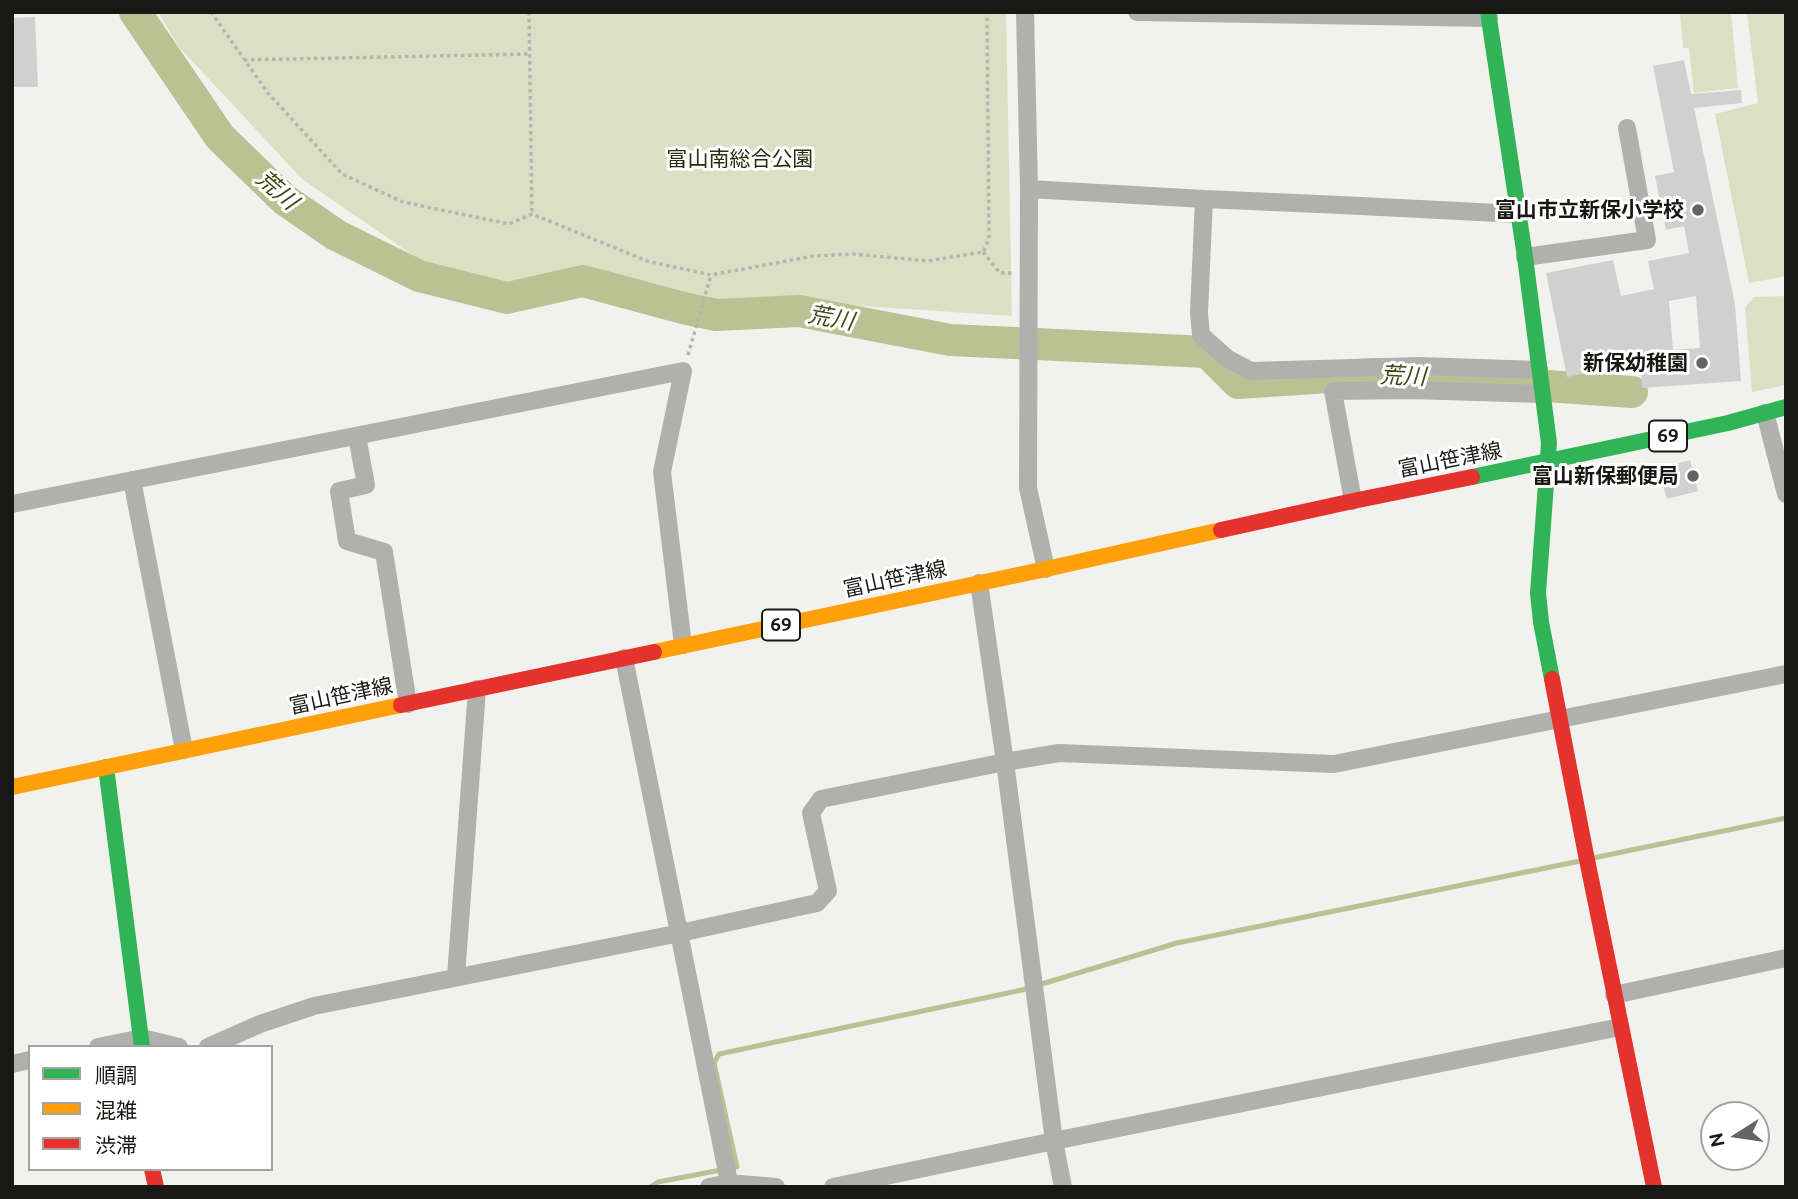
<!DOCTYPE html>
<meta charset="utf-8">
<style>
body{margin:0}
#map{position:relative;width:1798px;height:1199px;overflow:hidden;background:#f1f2ee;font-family:Ubuntu,"Noto Sans JP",sans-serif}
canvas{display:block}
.frame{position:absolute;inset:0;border:14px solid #181815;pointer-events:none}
.legend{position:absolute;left:28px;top:1045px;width:245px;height:126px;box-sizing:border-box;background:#fff;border:2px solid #a3a3a1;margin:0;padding:9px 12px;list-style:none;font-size:21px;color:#181815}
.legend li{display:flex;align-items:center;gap:14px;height:35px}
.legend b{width:35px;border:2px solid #a3a3a1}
.north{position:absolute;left:1700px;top:1101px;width:70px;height:70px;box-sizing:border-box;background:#fff;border:2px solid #a3a3a1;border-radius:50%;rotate:258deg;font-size:19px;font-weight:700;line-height:28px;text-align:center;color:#181815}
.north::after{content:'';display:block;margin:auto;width:24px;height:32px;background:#646461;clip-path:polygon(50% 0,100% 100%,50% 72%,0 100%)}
</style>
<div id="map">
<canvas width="1798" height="1199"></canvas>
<div class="frame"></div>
<ul class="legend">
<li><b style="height:9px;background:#30b455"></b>順調</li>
<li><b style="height:9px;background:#ff9f0a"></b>混雑</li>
<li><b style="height:9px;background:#e5322d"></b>渋滞</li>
</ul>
<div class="north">N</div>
</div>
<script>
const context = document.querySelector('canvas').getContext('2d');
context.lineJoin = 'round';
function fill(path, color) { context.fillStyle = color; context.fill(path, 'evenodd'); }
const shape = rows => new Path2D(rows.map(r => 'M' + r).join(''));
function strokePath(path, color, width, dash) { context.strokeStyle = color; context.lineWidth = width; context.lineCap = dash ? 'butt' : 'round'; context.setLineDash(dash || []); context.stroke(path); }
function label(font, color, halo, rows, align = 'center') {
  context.font = font + ' Ubuntu,"Noto Sans JP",sans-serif'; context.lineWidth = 6; context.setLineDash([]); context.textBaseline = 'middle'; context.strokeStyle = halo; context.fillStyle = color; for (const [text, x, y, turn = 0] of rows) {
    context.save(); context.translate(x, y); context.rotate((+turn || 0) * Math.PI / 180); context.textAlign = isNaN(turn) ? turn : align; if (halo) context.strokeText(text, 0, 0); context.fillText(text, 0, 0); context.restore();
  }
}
fill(shape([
 [158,12,1006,12,1012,316,833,304,719,307,594,267,518,290,421,261,302,179,179,47],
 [1680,12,1731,12,1738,88,1694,93,1689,48,1683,48],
 [1747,12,1786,12,1786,276,1749,283,1715,114,1758,103],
 [1786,296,1786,385,1752,392,1745,308,1754,297]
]), '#dbe0c5');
strokePath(shape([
 [1593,858,1786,818],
 [650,1187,658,1182,737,1167,714,1063,719,1054,1022,990,1177,943,1580,861]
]), '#bac293', 5);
strokePath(shape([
 [135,12,220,137,285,200,336,235,419,276,507,298,583,281,683,308,716,315,799,311,950,340,1207,352,1238,383,1375,374,1632,392]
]), '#bac293', 32);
fill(shape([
 [35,17,38,87,12,87,12,18],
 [1684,60,1691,94,1741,90,1742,103,1694,108,1735,304,1741,381,1642,388,1641,362,1567,377,1546,273,1613,260,1621,296,1654,289,1648,261,1689,253,1684,226,1666,230,1655,176,1674,172,1653,66],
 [1696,296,1700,348,1673,350,1669,301],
 [1690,460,1698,491,1667,499,1658,469]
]), '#d1d0d0');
strokePath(shape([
 [211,12,268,93,342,174,403,202,509,224,532,214,647,261,711,275,813,256,853,254,927,261,983,252,989,239,987,12],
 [529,12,532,214],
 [244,60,529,54],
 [983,252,1000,273,1013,273],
 [688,355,711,275]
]), '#b5b6b2', 3.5, [3.5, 3.5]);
strokePath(shape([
 [1025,12,1029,189,1028,488,1046,569],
 [1137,12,1489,18],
 [1029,189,1204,199],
 [1518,214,1341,205,1204,199,1199,313,1201,335,1228,359,1251,371,1419,366,1539,370],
 [1525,257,1647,240,1627,128],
 [1765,413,1786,494],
 [357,436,366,485,339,491,347,541,384,552,408,704],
 [132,480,184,750],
 [1353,501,1333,391,1411,390,1542,394],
 [12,504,683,371,662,472,683,645],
 [979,583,1005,762,1054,1141,1063,1187],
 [624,658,730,1187],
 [456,977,477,689],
 [1614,995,1786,958],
 [98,1047,142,1038,179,1047],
 [208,1047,260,1024,314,1006,680,933,817,903,828,891,811,813,821,799,1005,762,1059,753,1334,764,1786,674],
 [12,1064,30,1060],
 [709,1187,729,1183,776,1187],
 [833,1187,1054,1141,1620,1027]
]), '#b0b1af', 18);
strokePath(shape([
 [1488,12,1525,257,1549,443,1538,593,1541,622,1552,679],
 [1472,477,1728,423,1786,407],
 [106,767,142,1047]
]), '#30b455', 16);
strokePath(shape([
 [654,652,1046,569,1221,530],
 [12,787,401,705]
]), '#ff9f0a', 16);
strokePath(shape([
 [1221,530,1353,501,1472,477],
 [1552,679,1585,850,1654,1187],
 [401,705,654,652],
 [152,1169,156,1187]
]), '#e5322d', 16);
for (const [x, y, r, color] of [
 [1698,210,7,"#646461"],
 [1702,363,7,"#646461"],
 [1693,476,7,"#646461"]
]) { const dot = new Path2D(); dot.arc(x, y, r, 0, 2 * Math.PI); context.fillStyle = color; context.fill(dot); strokePath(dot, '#fff', 2.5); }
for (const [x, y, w] of [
 [1668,436,38],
 [781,625,38]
]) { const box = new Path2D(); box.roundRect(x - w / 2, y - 15.5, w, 31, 5); context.fillStyle = '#fff'; context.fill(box); strokePath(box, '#181815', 2); }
label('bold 19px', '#181815', null, [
 ["69",1668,436],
 ["69",781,625]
]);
label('21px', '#2a2e11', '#fff', [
 ["富山南総合公園",740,159]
]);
label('bold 21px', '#181815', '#fff', [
 ["富山市立新保小学校",1684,210],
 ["新保幼稚園",1688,363],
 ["富山新保郵便局",1679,476]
], 'right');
label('21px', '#181815', '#fff', [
 ["富山笹津線",1450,460,-11],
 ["富山笹津線",895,579,-12],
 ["富山笹津線",341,696,-12]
]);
label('italic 23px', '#414816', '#fff', [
 ["荒川",277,190,41],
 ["荒川",831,318,10],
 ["荒川",1403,376,3]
]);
</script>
